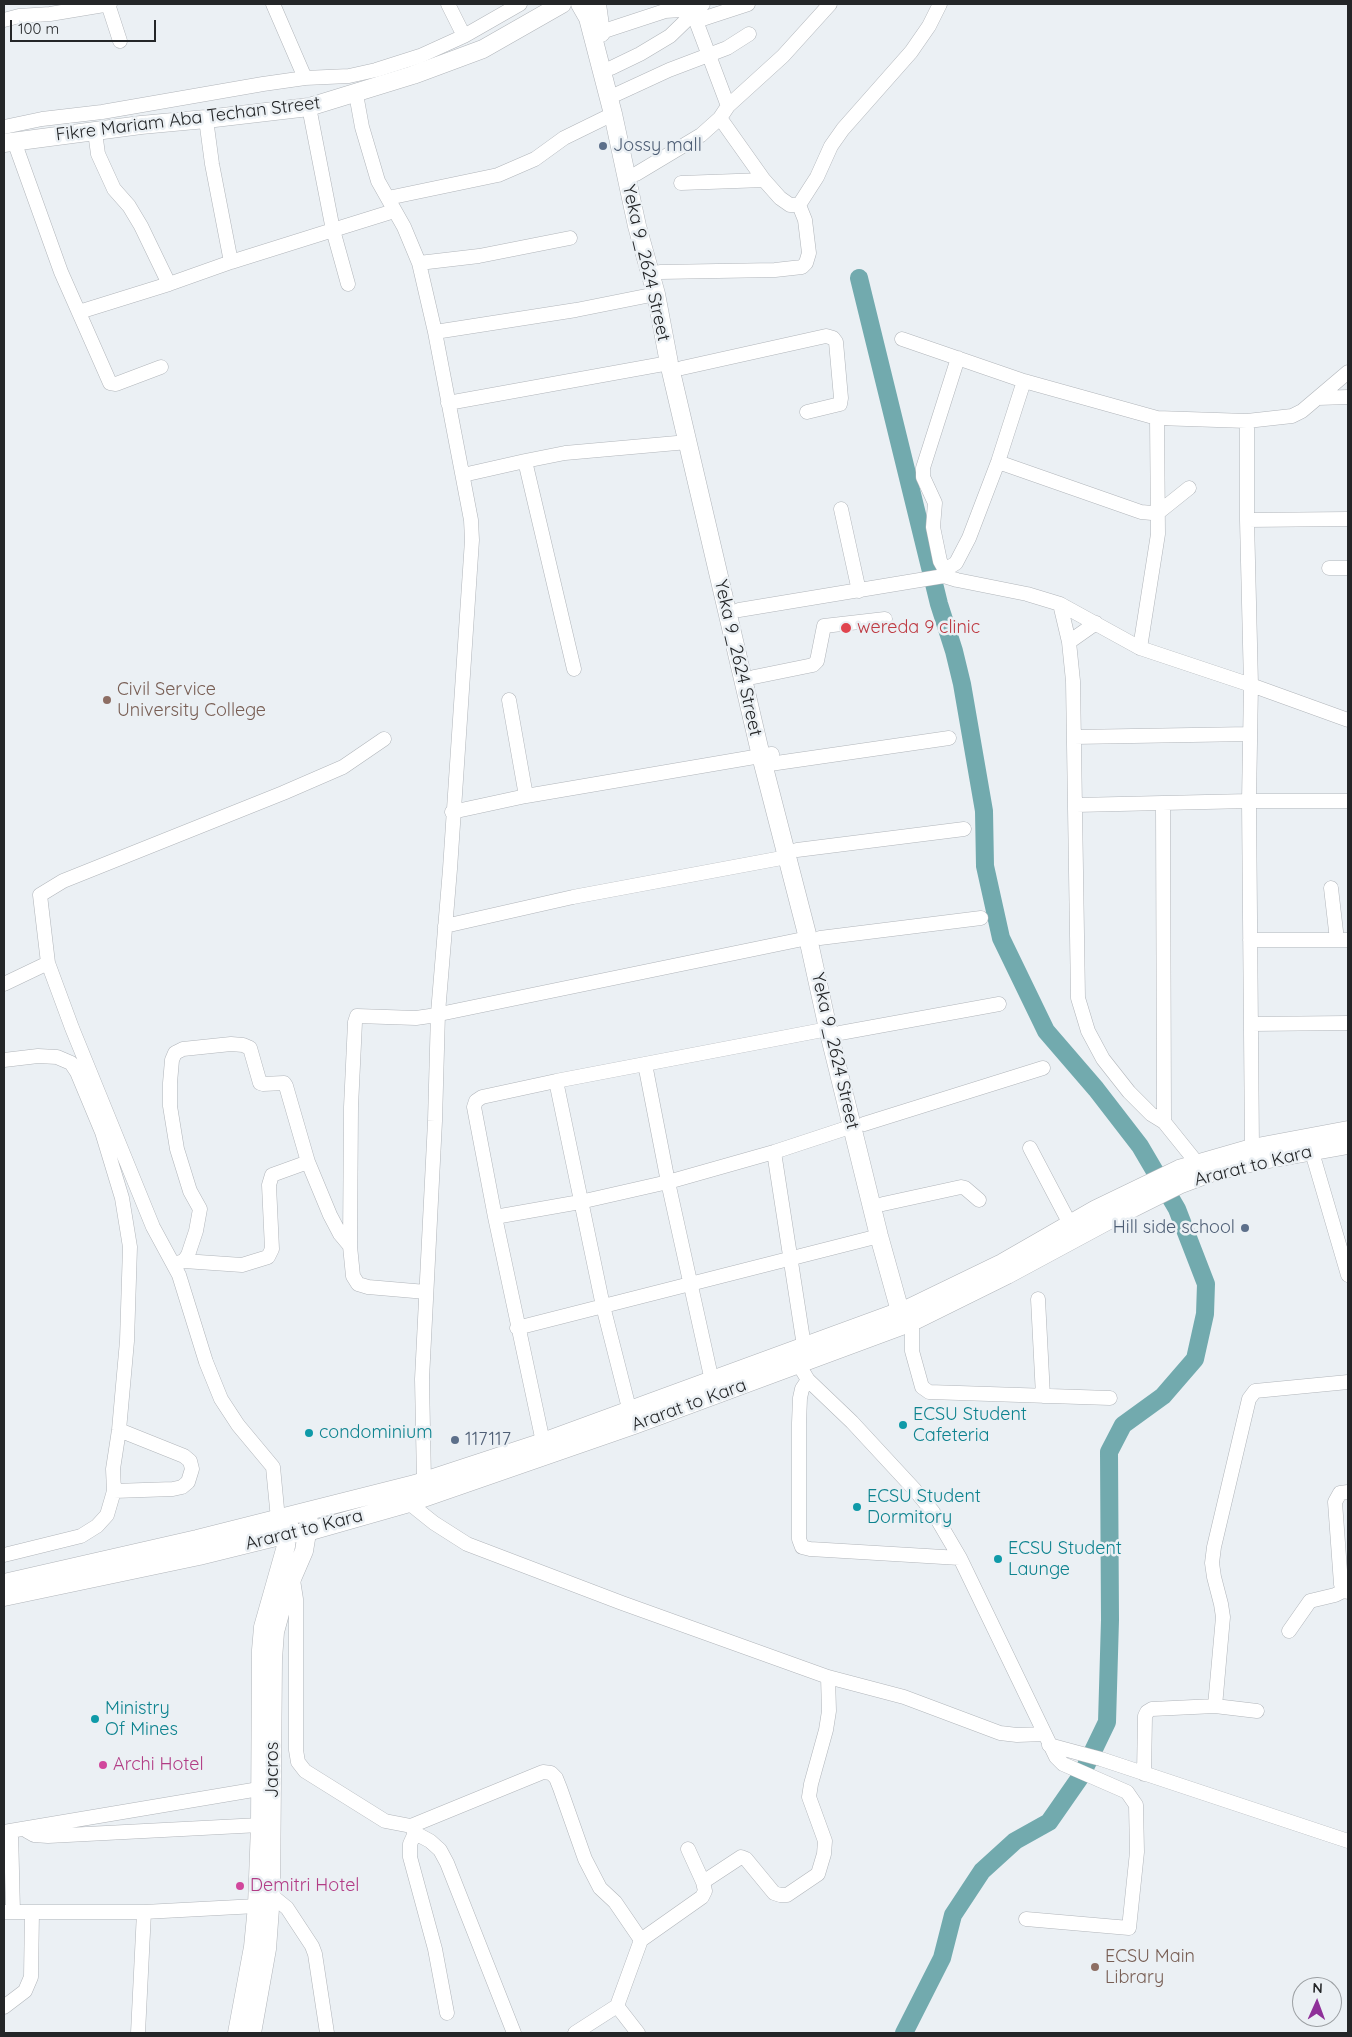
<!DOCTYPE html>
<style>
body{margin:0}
#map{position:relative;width:1352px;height:2037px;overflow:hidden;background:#ebf0f4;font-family:Quicksand,sans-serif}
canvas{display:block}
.frame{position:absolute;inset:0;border:5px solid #242628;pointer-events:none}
.north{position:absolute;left:1292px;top:1977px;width:50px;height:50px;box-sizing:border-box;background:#ebf0f4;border:1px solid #9b9fa2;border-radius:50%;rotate:2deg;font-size:14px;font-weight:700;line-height:20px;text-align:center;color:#242628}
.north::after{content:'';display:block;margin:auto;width:18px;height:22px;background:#8f3099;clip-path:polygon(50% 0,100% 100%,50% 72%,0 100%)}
.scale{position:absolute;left:10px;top:20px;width:146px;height:22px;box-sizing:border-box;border:2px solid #242628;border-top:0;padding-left:6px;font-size:15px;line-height:18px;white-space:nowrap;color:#242628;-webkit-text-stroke:4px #ebf0f4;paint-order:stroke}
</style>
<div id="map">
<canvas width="1352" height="2037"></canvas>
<div class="frame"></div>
<div class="north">N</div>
<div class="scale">100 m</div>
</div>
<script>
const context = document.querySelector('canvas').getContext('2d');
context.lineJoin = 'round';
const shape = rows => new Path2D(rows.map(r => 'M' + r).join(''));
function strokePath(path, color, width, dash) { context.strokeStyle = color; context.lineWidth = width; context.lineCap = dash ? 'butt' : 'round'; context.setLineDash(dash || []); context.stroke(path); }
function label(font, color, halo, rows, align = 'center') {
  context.font = font + ' Quicksand,sans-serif'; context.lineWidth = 5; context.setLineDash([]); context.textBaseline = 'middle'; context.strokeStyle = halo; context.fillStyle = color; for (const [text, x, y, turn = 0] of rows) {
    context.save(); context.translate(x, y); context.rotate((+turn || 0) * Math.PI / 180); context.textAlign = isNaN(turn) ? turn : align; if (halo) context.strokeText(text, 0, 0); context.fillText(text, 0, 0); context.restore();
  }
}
strokePath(shape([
 [859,278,939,604,954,651,962,684,984,811,985,866,1001,938,1046,1031,1096,1089,1140,1146,1177,1209,1206,1284,1205,1314,1195,1359,1163,1396,1123,1425,1109,1452,1110,1620,1107,1722,1081,1776,1049,1822,1015,1841,982,1871,953,1915,942,1958,904,2033]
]), '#72aaae', 18);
const minor = shape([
 [108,4,120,41],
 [273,4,305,78],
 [448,4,464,36],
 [691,16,696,21,728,106],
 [4,20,19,16,50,14,110,4],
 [696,21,748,4],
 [601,32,665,11,697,9],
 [611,68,640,54,670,36,703,4],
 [356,94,362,127,378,181,404,227,419,263,435,332,471,520,472,540,450,869,438,1013,435,1121,422,1379,424,1481],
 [617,94,669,70,727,48,749,34],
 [206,119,212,164,231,262],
 [4,127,42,119,102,112,263,84,305,78,349,76,376,70,420,56,464,36,520,4],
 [95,132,98,154,114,189,129,206,141,226,169,284],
 [14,141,61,272,110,383,116,384,161,367],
 [636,174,701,135,720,118,728,106,783,56,830,4],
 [681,183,764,180],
 [388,198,498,175,535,159,564,138,613,114],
 [799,205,817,177,831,146,843,129,911,52,929,26,940,4],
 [419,263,479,256,570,238],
 [660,272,775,270,802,267,806,263,809,253,805,220,799,205,790,205,780,198,764,180,720,118],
 [348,284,333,230,394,211],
 [79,312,169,284,231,262,333,230,309,107],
 [435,332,576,310,656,294],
 [902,339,1024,381,1157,418,1247,421,1292,416,1302,411,1348,372],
 [682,368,826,336,833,338,836,342,841,398,840,404,807,412],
 [1318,398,1348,397],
 [448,403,669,363],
 [1247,421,1247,520,1251,685,1249,801,1252,1148],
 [525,461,565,453,688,442],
 [998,462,1141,512,1152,513,1159,512,1189,488],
 [463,475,525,461,574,669],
 [841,509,859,591],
 [1247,520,1348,519],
 [1329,568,1348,568],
 [945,570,956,563,969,538,998,462,1024,381],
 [944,576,945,570,940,561,933,527,935,503,923,477,923,468,958,358],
 [1060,604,1069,642,1073,681,1078,998,1088,1031,1103,1059,1129,1092,1151,1114,1164,1122],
 [739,610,944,576,957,580,1027,594,1060,604,1140,648,1251,685,1348,720],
 [1069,642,1096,623],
 [1140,648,1158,534,1157,418],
 [754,677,813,665,817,661,824,626,885,619],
 [509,700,526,796],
 [1074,737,1250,734],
 [763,765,949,738],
 [1163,804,1164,1122,1197,1163],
 [1076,805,1249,801,1348,801],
 [452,812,526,796,772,754],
 [797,850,964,829],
 [1331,888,1337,940],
 [445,926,573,897,787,857],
 [820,938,981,918],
 [1250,940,1348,940],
 [4,984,48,963],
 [1251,1024,1348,1023],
 [840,1033,999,1004],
 [4,1060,38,1056,57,1057,71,1063,77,1072,102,1132,122,1198,130,1247,127,1341,119,1430,113,1469,114,1491,107,1515,97,1526,81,1536,4,1555],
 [645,1064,668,1182,712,1381],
 [556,1081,603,1306,632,1420],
 [864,1124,1043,1068],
 [1309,1142,1348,1275],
 [1030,1148,1070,1224],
 [774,1152,804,1346],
 [883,1204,961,1187,965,1188,979,1200],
 [495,1217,580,1202,668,1182,774,1152,853,1126],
 [184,1261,188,1255,196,1231,200,1209,190,1191,177,1149,170,1106,170,1083,172,1060,175,1053,183,1049,231,1044,243,1045,250,1048,260,1083,263,1084,284,1083,286,1086,308,1162,330,1215,340,1234,350,1246],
 [177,1263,184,1261,242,1265,268,1257,272,1249,269,1185,272,1175,308,1162],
 [426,1292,368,1287,358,1284,353,1276,350,1246,351,1107,355,1022,357,1016,416,1018,430,1016,808,938],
 [1038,1299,1043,1396],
 [912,1322,912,1351,922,1387,929,1392,1110,1398],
 [517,1328,879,1236],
 [799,1365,808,1380,852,1422,914,1489,933,1512,960,1558,1056,1757,1063,1764,1127,1792,1136,1805,1137,1852,1129,1928,1026,1919],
 [808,1380,802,1389,800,1398,799,1423,799,1539,802,1547,810,1549,960,1558],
 [543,1442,495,1217,474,1107,476,1101,482,1097,556,1081,828,1029],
 [114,1491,173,1489,182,1487,188,1482,192,1469,190,1461,184,1456,119,1430],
 [1348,1492,1340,1493,1335,1502,1341,1584,1343,1591,1348,1592],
 [409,1503,434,1523,467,1544,622,1603,828,1677,904,1697,1000,1733,1017,1735,1044,1734],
 [278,1519,273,1467,238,1425,221,1399,206,1362,179,1275,153,1227,72,1028,48,963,40,895,63,881,283,793,343,767,384,739],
 [293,1580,296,1599,296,1750,298,1762,305,1771,385,1821,411,1826,543,1772,551,1773,556,1778,560,1788,585,1859,600,1888,615,1902,641,1940,617,2006,638,2033],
 [1289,1631,1310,1601,1335,1595,1343,1591],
 [1215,1706,1257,1711],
 [1049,1745,1101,1759,1348,1841],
 [1144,1774,1145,1716,1147,1712,1152,1709,1215,1706,1223,1617,1221,1604,1214,1577,1212,1563,1214,1547,1249,1399,1255,1391,1348,1382],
 [411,1826,415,1833,430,1841,440,1850,447,1863,514,2033],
 [11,1831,13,1912],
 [27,1831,34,1835,48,1836,260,1825],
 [4,1832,259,1789],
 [415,1833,410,1844,410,1857,435,1949,447,2013],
 [703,1882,741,1857,746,1859,774,1893,780,1895,787,1895,818,1874,824,1854,825,1841,809,1797,811,1784,826,1730,829,1711,828,1677],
 [271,1895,287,1908,312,1946,315,1954,327,2033],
 [4,1912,144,1912,257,1906],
 [641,1940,702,1897,705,1891,703,1882,688,1849],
 [4,2007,25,1991,31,1977,32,1912],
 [138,2033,144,1912],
 [575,2033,617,2006]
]);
const major = shape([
 [580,4,588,18,613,114,637,226,656,294,669,363,761,756,808,938,828,1029,879,1236,903,1322],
 [597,4,601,33],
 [4,143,141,125,206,119,309,107,413,75,483,49,562,4],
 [4,1583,197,1539,415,1484,543,1442,909,1308,1002,1263,1096,1209,1179,1169,1252,1148,1348,1130],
 [4,1597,199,1556,288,1534,307,1532,409,1503,634,1425,912,1322,1007,1275,1111,1219,1181,1184,1213,1172,1258,1161,1348,1145],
 [237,2033,253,1947,257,1906,260,1825,261,1650,263,1627,286,1546,289,1524],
 [252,2033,267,1949,271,1895,273,1659,275,1632,285,1595,304,1551,309,1521]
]);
strokePath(minor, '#b1b5ba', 15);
strokePath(major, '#b1b5ba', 19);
strokePath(minor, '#fff', 14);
strokePath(major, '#fff', 18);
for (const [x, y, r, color] of [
 [603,146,5,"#5c6f8a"],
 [846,628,6,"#e0444e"],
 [107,700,5,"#8d6e63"],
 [1245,1228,5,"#5c6f8a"],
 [903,1425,5,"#0f9aa8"],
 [309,1433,5,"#0f9aa8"],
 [455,1440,5,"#5c6f8a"],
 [857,1507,5,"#0f9aa8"],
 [998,1559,5,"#0f9aa8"],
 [95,1719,5,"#0f9aa8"],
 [103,1765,5,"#d1479c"],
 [240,1886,5,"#d1479c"],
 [1095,1967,5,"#8d6e63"]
]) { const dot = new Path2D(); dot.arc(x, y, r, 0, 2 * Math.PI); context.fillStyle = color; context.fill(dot); strokePath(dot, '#ebf0f4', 2); }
label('18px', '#242628', '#ebf0f4', [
 ["Fikre Mariam Aba Techan Street",188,119,-7],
 ["Yeka 9_2624 Street",646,263,77],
 ["Yeka 9_2624 Street",738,658,77],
 ["Yeka 9_2624 Street",835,1051,77],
 ["Ararat to Kara",1253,1166,-14],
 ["Ararat to Kara",689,1405,-20],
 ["Ararat to Kara",304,1530,-14],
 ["Jacros",273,1770,-90]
]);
label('18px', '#4e5e75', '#ebf0f4', [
 ["Jossy mall",613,146],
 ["Hill side school",1235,1228,"right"],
 ["117117",465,1440]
], 'left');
label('18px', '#be3a42', '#ebf0f4', [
 ["wereda 9 clinic",857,628]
], 'left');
label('18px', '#785e54', '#ebf0f4', [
 ["Civil Service",117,690],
 ["University College",117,711],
 ["ECSU Main",1105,1957],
 ["Library",1105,1978]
], 'left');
label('18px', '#0d838f', '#ebf0f4', [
 ["ECSU Student",913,1415],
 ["Cafeteria",913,1436],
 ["condominium",319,1433],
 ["ECSU Student",867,1497],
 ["Dormitory",867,1518],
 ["ECSU Student",1008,1549],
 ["Launge",1008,1570],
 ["Ministry",105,1709],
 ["Of Mines",105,1730]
], 'left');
label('18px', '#b23c85', '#ebf0f4', [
 ["Archi Hotel",113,1765],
 ["Demitri Hotel",250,1886]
], 'left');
</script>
